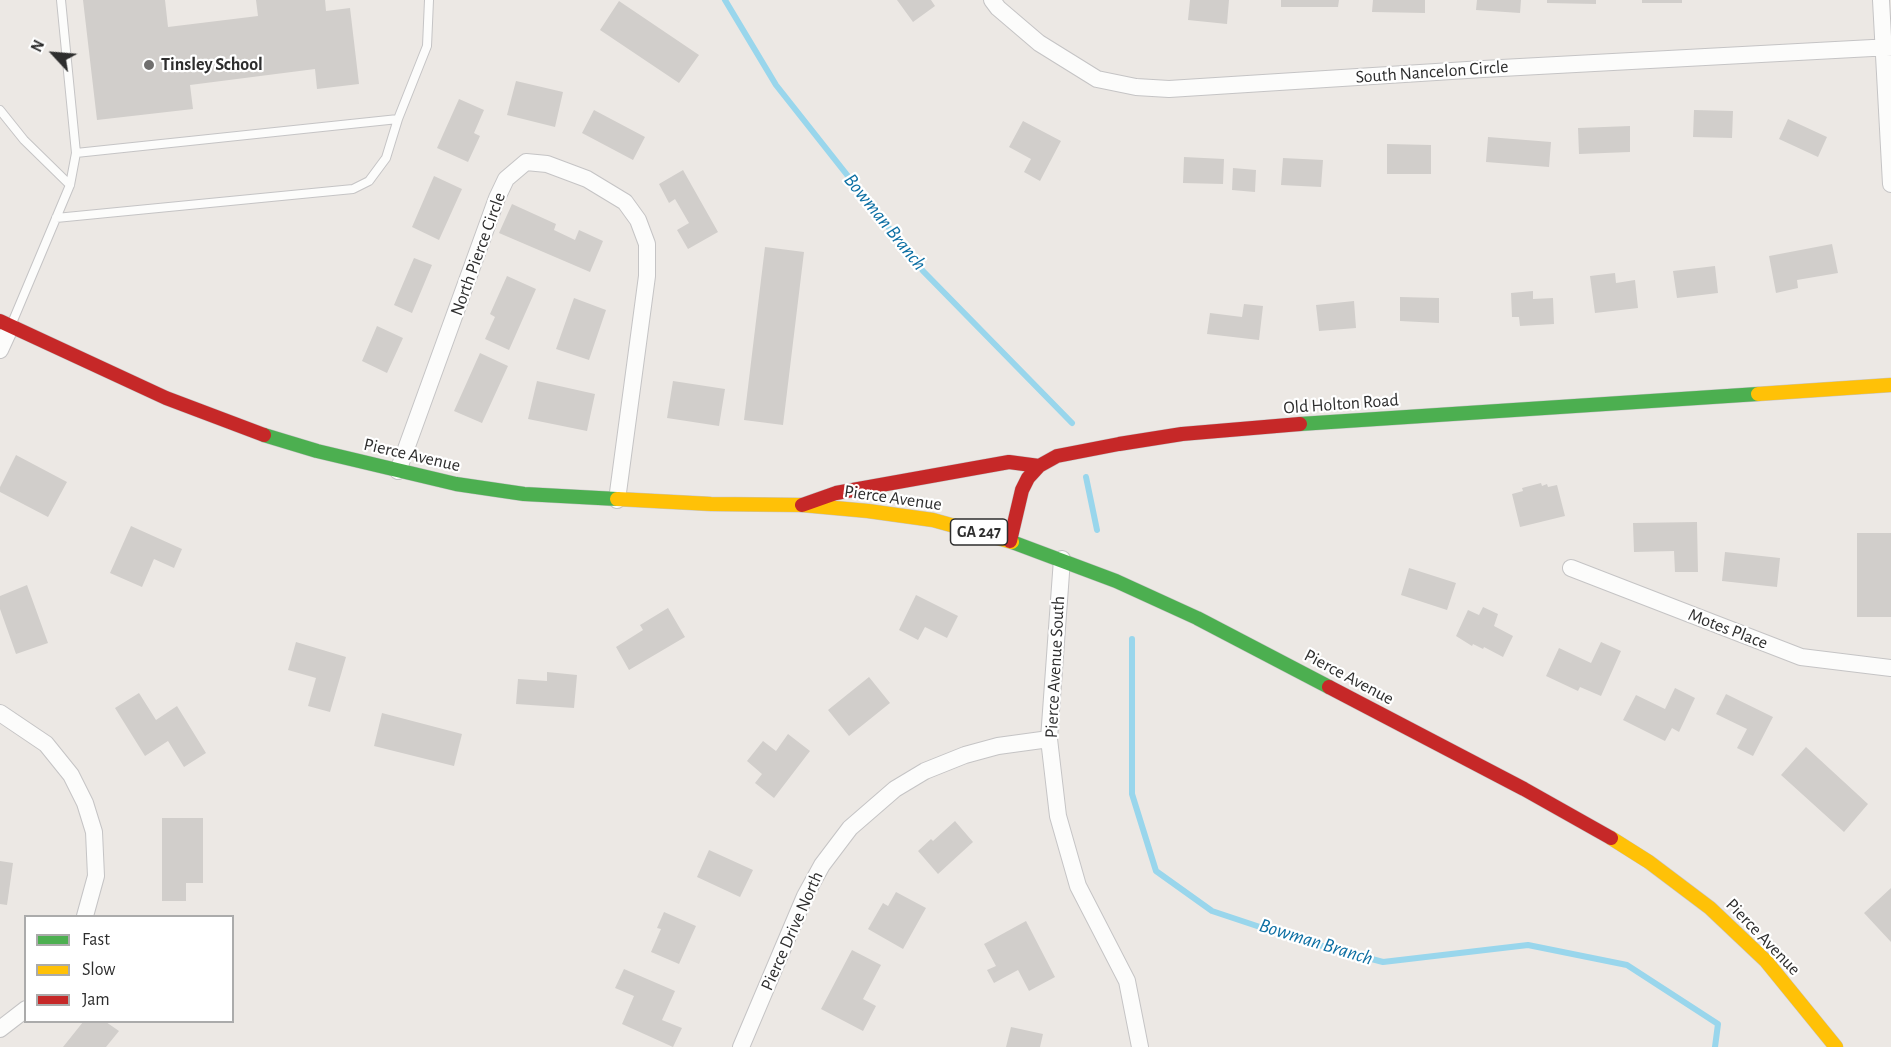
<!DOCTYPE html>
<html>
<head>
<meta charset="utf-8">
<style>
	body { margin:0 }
	#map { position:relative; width:1891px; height:1047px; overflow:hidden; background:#ece8e4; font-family:"Alegreya Sans",sans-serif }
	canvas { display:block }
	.legend { position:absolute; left:24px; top:915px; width:210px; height:108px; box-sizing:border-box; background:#fff; border:2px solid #ababab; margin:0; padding:8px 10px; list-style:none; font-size:18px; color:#2e2e2e }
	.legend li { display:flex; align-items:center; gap:12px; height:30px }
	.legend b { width:30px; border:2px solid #ababab }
	.north { position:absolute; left:24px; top:24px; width:60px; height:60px; -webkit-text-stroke:4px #fff; paint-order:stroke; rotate:296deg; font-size:16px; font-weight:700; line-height:24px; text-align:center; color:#2e2e2e }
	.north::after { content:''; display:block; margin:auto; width:21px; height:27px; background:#2e2e2e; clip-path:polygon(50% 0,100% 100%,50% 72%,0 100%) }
</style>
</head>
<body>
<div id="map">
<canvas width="1891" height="1047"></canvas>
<ul class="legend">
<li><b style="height:8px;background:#4caf50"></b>Fast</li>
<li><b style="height:8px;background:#ffc107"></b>Slow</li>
<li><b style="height:8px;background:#c62828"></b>Jam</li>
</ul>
<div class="north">N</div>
</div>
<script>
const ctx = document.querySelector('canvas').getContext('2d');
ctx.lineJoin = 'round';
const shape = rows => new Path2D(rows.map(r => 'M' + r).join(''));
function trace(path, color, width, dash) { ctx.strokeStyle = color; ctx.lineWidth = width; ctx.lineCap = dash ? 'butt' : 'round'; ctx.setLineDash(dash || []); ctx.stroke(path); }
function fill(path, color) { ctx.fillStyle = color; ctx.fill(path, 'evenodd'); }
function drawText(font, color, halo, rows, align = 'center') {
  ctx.font = font + ' "Alegreya Sans",sans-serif'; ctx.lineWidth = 4.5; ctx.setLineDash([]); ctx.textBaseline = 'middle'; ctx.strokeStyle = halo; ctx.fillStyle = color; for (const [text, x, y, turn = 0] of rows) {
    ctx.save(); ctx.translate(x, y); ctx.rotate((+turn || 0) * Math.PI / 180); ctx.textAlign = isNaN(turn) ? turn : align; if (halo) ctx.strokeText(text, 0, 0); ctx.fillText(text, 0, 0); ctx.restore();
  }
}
trace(shape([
	[725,0,776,85,923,271,1072,423],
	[1086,477,1097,530],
	[1132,639,1132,794,1156,871,1212,911,1296,939,1383,962,1528,945,1627,965,1718,1024,1715,1047]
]), '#99d6ec', 6);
fill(shape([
	[83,0,165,0,168,27,258,16,256,0,325,0,326,11,350,8,359,84,317,89,315,69,190,85,193,109,97,120],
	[897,0,931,0,935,6,913,22],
	[1190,0,1229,0,1227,24,1188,20],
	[1281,0,1339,0,1338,7,1281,7],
	[1373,0,1425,0,1425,13,1372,12],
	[1477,0,1521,0,1520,13,1476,10],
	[1547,0,1596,0,1596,4,1547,3],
	[1642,0,1682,0,1682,3,1642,3],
	[619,1,699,55,679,83,600,30],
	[516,81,563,92,555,127,507,115],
	[459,99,484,110,474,133,480,136,468,162,437,148],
	[594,110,645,137,633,160,582,133],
	[1694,110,1733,111,1732,138,1693,137],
	[1788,119,1827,137,1818,157,1779,139],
	[1023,121,1061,141,1040,181,1024,172,1031,159,1009,147],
	[1630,126,1630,152,1579,154,1578,128],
	[1488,137,1551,142,1549,167,1486,162],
	[1387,144,1431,145,1431,174,1387,174],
	[1184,157,1224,159,1223,184,1183,183],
	[1283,158,1323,160,1321,187,1281,185],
	[1233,168,1256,170,1255,192,1232,190],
	[683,170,718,232,688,249,677,230,689,223,675,199,669,203,659,184],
	[434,176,462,189,439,240,412,227],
	[512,204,556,224,554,230,575,240,579,230,603,241,590,272,499,233],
	[1832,244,1838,273,1797,280,1798,288,1776,293,1769,256],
	[765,247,804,252,783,425,744,420],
	[414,258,432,265,412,313,394,305],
	[1715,266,1718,293,1677,298,1673,271],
	[1615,273,1616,283,1635,280,1638,308,1595,313,1590,276],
	[507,276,536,289,509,350,485,339,495,317,490,314],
	[1533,291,1533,299,1553,298,1554,324,1520,326,1519,317,1512,317,1511,293],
	[1400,297,1439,298,1439,323,1400,321],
	[574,298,606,310,589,360,556,349],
	[1354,301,1356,328,1319,331,1316,305],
	[1244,304,1263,306,1259,340,1207,334,1210,313,1242,317],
	[377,326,403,338,387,373,362,361],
	[480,353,508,366,482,423,454,411],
	[537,381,595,394,587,431,528,419],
	[673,381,725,389,719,426,667,418],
	[16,455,67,482,48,517,0,492,0,487],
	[1541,483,1542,486,1547,484,1548,487,1557,485,1565,516,1520,527,1512,494,1523,491,1522,488],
	[1697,522,1698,572,1675,572,1674,551,1634,552,1633,523],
	[131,526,182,549,174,568,154,559,142,587,110,573],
	[1857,533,1891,533,1891,617,1857,617],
	[1725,552,1780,558,1777,587,1722,581],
	[1409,568,1456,583,1447,610,1401,595],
	[27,585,48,643,16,654,0,609,0,596],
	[916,595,958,616,947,638,925,627,918,640,899,630],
	[1483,607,1498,614,1494,626,1513,636,1503,657,1484,647,1483,649,1473,644,1472,646,1456,636,1468,610,1479,615],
	[668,608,685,637,629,670,616,647,643,630,640,625],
	[296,642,346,657,330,712,308,706,316,678,288,670],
	[1601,642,1621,651,1601,696,1580,687,1578,691,1546,676,1559,648,1591,663],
	[547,672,577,675,574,708,516,704,518,679,547,681],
	[869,677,890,703,849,736,828,710],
	[1675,688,1695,698,1679,732,1672,728,1665,741,1623,720,1636,695,1665,709],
	[139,693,156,720,177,706,206,753,184,767,168,741,145,756,115,708],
	[1726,694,1773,717,1753,756,1737,748,1747,729,1716,714],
	[382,713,462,734,454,766,374,746],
	[788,734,810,751,774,798,755,783,762,774,747,761,763,741,776,751],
	[1806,747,1868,804,1844,832,1781,775],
	[162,818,203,818,203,883,186,883,186,901,162,901],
	[955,821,973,842,938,874,918,851,931,839,933,841],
	[709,850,753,870,740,897,697,877],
	[0,861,13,863,7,905,0,904],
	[1891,888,1891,942,1864,913],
	[896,892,926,908,903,949,868,929,883,903,888,906],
	[664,912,696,926,679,964,651,952,661,929,657,928],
	[1026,921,1055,977,1029,991,1018,970,994,983,987,970,996,966,984,944],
	[852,950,881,965,863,999,876,1006,863,1031,821,1009],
	[624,969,675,991,662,1020,682,1028,673,1047,622,1024,634,996,615,988],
	[83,1022,106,1022,119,1031,106,1047,63,1047],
	[1011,1027,1043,1034,1040,1047,1006,1047]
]), '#d1cecb');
const lane = shape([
	[0,110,24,140,70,185],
	[398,119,427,46,429,0],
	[56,218,353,189,369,181,386,158,398,119,76,153],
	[12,323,70,185,76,153,61,0]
]);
const street = shape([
	[992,0,998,8,1039,43,1097,79,1136,87,1169,89,1483,69,1891,47],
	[1881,0,1891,184],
	[0,350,11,326],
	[398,471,497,198,506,179,526,162,547,164,587,179,625,202,638,220,647,244,647,276,617,500],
	[1062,559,1049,739,1058,816,1078,886,1127,981,1140,1047],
	[1571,568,1801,657,1891,668],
	[0,713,46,744,71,775,85,803,94,832,96,876,85,916],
	[0,1029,26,1009],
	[741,1047,805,896,822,865,850,828,895,789,925,771,965,755,998,746,1049,739]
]);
const fast = shape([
	[1300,424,1758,394],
	[264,435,317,451,456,484,524,494,617,499],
	[1012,542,1116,581,1197,618,1329,687]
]);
const slow = shape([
	[1758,394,1891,385],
	[617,499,711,504,802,505,868,511,933,520,1012,542],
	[1611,838,1649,862,1710,908,1766,961,1836,1047]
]);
const jam = shape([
	[0,321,166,398,264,435],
	[802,505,836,493,1009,462,1039,466,1057,456,1119,444,1182,434,1300,424],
	[1010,541,1022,490,1028,478,1039,466],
	[1329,687,1524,789,1611,838]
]);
trace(lane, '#c5c4c5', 10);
trace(street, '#c5c4c5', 18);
trace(fast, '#c5c4c5', 15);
trace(slow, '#c5c4c5', 15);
trace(jam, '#c5c4c5', 15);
trace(lane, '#fcfcfb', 8);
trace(street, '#fcfcfb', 16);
trace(fast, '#4caf50', 14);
trace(slow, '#ffc107', 14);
trace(jam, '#c62828', 14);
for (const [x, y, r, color] of [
	[149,65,6,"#706f6e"]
]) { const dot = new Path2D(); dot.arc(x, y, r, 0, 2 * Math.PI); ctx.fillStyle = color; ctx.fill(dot); trace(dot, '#fff', 2); }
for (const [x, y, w] of [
	[979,532,57]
]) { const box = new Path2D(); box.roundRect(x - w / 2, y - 13, w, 26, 4.5); ctx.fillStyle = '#fff'; ctx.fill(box); trace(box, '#2e2e2e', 1.5); }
drawText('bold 16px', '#2e2e2e', null, [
	["GA 247",979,532]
]);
drawText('bold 18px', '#2e2e2e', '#fff', [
	["Tinsley School",161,65]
], 'left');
drawText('18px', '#2e2e2e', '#fff', [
	["South Nancelon Circle",1432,72,-4],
	["North Pierce Circle",478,254,-70],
	["Old Holton Road",1341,404,-4],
	["Pierce Avenue",412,455,13],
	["Pierce Avenue",893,498,8],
	["Motes Place",1728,629,21],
	["Pierce Avenue South",1055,667,-87],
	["Pierce Avenue",1349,677,28],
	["Pierce Drive North",792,931,-66],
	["Pierce Avenue",1763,937,46]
]);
drawText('italic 20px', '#0d6fa3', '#fff', [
	["Bowman Branch",885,222,51],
	["Bowman Branch",1316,942,17]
]);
</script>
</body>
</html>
